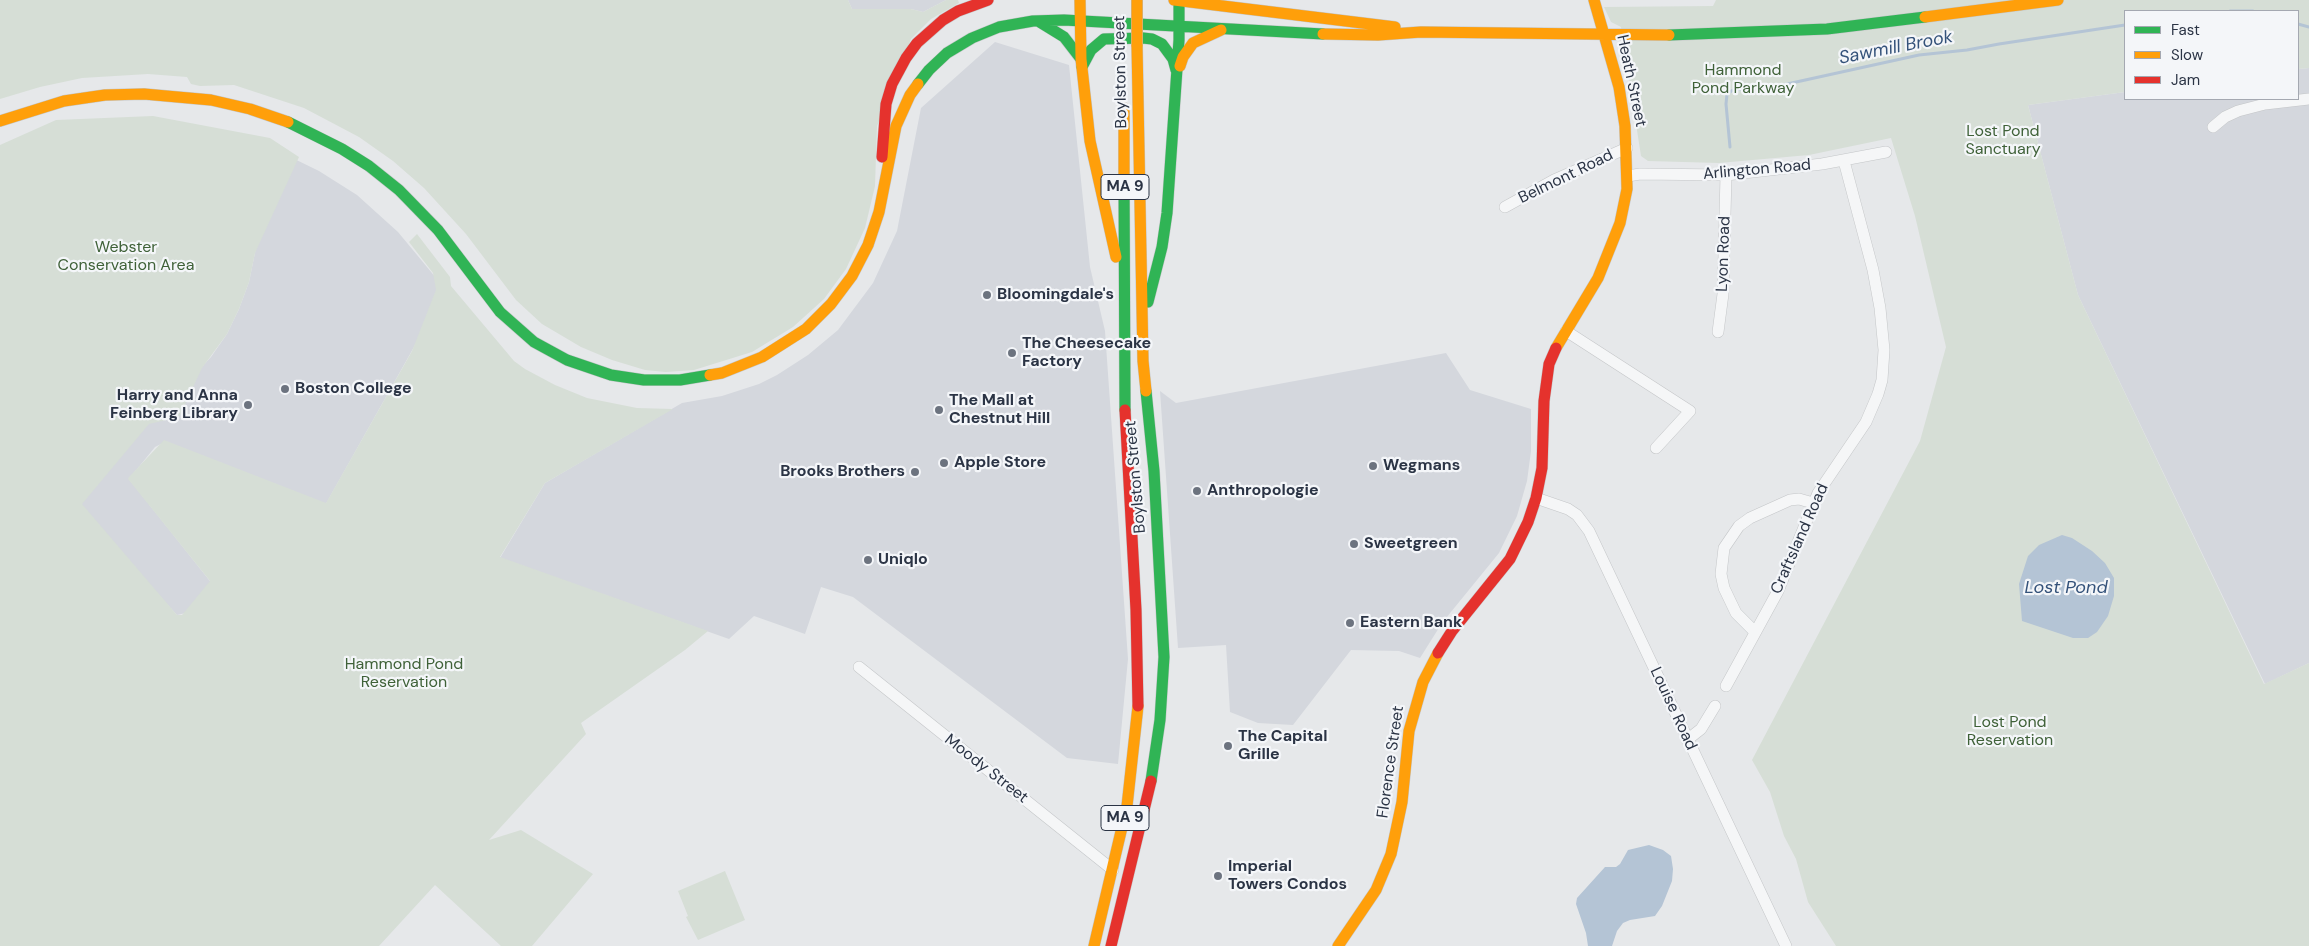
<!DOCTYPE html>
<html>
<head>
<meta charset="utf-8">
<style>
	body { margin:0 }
	#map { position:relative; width:2309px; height:946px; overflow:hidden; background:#e6e8ea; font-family:"DM Sans",sans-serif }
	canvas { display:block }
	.legend { position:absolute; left:2124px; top:10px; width:175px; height:90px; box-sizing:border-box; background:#f4f6f9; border:1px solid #a4a8b1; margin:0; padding:6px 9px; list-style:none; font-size:15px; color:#2b3445 }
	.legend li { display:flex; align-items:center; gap:10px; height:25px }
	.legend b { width:25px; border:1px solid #a4a8b1 }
</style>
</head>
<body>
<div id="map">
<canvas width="2309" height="946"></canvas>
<ul class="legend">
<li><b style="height:6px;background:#30b455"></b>Fast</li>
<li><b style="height:6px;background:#ff9f0a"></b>Slow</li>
<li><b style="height:6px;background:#e5322d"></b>Jam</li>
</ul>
</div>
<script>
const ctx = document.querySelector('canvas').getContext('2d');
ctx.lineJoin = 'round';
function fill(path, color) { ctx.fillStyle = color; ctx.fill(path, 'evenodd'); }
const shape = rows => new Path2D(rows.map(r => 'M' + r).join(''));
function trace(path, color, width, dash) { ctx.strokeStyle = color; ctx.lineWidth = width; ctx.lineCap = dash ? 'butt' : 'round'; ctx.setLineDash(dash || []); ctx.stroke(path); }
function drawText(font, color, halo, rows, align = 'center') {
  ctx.font = font + ' "DM Sans",sans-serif'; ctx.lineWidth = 4.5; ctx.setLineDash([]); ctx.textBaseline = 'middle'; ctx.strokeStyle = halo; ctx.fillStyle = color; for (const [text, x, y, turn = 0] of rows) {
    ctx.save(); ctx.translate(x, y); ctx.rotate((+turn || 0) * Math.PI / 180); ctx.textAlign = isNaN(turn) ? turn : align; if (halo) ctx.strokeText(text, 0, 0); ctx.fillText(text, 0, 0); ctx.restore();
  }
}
fill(shape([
	[848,0,946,0,923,12,911,9,852,9],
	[995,42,1069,65,1090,267,1105,331,1128,659,1118,764,1067,758,853,597,821,587,805,634,754,616,729,639,500,558,545,483,682,403,722,396,759,384,777,375,808,355,838,330,873,283,897,231,921,108],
	[2309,68,2309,663,2265,684,2078,295,2028,105,2125,92,2125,99,2298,99,2298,69],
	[276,150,319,171,357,195,398,232,446,290,323,509,161,444,155,447,129,479,217,590,186,613,177,615,60,489,192,377,211,357,227,334,239,309,249,282],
	[1446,353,1470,390,1531,409,1531,451,1527,481,1517,516,1499,553,1442,623,1420,658,1399,651,1351,650,1293,725,1258,723,1230,712,1226,645,1178,648,1160,391,1176,403]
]), '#d4d7dd');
fill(shape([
	[0,0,848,0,852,9,911,9,923,12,946,0,958,0,959,3,931,19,911,39,877,126,875,186,865,228,846,269,824,299,793,327,752,352,694,370,666,372,645,370,612,360,581,347,542,324,516,300,466,234,424,188,393,161,359,137,304,108,234,85,200,86,191,84,187,77,148,74,82,78,40,87,0,99],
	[1716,0,2309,0,2309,68,2298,69,2298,11,2125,11,2125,92,2028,105,2078,295,2264,684,2309,663,2309,946,1836,946,1808,902,1796,859,1784,836,1770,792,1752,760,1920,441,1946,347,1915,216,1891,138,1809,155,1719,163,1648,161,1641,156,1621,27,1611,22,1604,7,1713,6],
	[153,116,270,138,299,157,255,253,249,282,239,309,227,334,202,368,179,417,149,424,82,504,177,615,182,615,210,581,128,479,129,477,164,440,326,503,412,351,436,290,433,273,409,242,417,234,450,277,451,286,514,361,525,369,555,385,587,398,637,408,673,409,545,483,500,557,708,631,685,650,581,723,586,734,489,840,521,830,593,874,532,946,501,946,435,885,379,946,0,946,0,145,56,120],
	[725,871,745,920,698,940,686,917,688,916,678,891]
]), '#d6ded6');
fill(shape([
	[2062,535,2072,538,2092,551,2105,563,2114,578,2114,596,2108,616,2097,632,2088,638,2073,638,2022,621,2019,584,2028,556,2039,545],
	[1649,845,1663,850,1671,856,1673,869,1672,881,1662,906,1655,916,1630,920,1623,923,1617,931,1612,946,1588,946,1586,933,1576,904,1577,898,1605,867,1616,867,1620,864,1628,850]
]), '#b4c4d5');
trace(shape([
	[2230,11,2253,11],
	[2298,24,2309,27],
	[1730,147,1726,104,1727,94,1733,90,1778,86,1919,55,1967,50,1999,44,2125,25]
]), '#b4c4d5', 3);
const street = shape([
	[2213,127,2225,117,2238,111,2265,104,2309,99],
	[1628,176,1640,174,1726,175,1822,164,1886,152],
	[1505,207,1554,180,1627,148],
	[1566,331,1690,411,1656,448],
	[1718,332,1723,294,1726,175],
	[1536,498,1568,509,1577,515,1589,531,1786,946],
	[1755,632,1736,613,1724,588,1721,574,1724,548,1739,526,1750,518,1790,500,1799,499,1813,503],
	[859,667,1113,870],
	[1726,686,1778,591,1818,493,1866,422,1878,394,1882,380,1884,350,1880,308,1873,270,1844,161],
	[1687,740,1701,729,1715,706]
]);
const fast = shape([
	[1038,21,1064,37,1081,59],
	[1669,35,1827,29,1925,17],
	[1082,67,1091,50,1104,39,1143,38,1152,39,1162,44,1173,59,1176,70],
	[918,84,929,70,947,53,972,38,999,27,1033,21,1064,20,1323,34],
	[288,122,342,149,369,166,399,190,438,230,500,312,534,342,567,360,611,375,644,380,680,380,710,375],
	[1124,177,1125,410],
	[1148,302,1162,247,1167,213,1179,40,1179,0],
	[1146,391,1154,471,1164,657,1160,720,1151,781]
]);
const slow = shape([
	[1080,0,1081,59,1090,141,1116,257],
	[1174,0,1395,27],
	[1925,17,2058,0],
	[1323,34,1378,35,1421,32,1669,35],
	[1137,45,1143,361,1146,391],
	[1180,66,1183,57,1193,43,1221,30],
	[1124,108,1124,177],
	[0,121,64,101,105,95,144,94,211,100,250,109,288,122],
	[1556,348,1598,278,1620,223,1627,189,1625,126,1619,87,1594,0],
	[710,375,722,373,762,357,806,329,831,304,852,276,868,245,879,212,896,126,910,95,918,84],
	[1094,946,1127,806,1138,706],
	[1338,946,1376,890,1391,854,1402,802,1409,731,1423,682,1438,653]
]);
const jam = shape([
	[882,157,886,104,892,84,906,58,917,43,943,20,958,11,988,0],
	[1125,410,1136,610,1138,706],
	[1438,653,1452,631,1510,559,1528,522,1536,498,1542,468,1544,401,1549,364,1556,348],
	[1111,946,1151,781]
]);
trace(street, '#c4c6c8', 12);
trace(fast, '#c4c6c8', 12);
trace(slow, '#c4c6c8', 12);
trace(jam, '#c4c6c8', 12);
trace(street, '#f5f6f7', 11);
trace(fast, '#30b455', 11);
trace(slow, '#ff9f0a', 11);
trace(jam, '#e5322d', 11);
const slowBridge = shape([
	[1137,0,1137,45]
]);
trace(slowBridge, '#b8bbbf', 12, []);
trace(slowBridge, '#ff9f0a', 11);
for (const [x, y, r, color] of [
	[987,295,5,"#6c737f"],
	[1012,353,5,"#6c737f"],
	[285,389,5,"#6c737f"],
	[248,405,5,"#6c737f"],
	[939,410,5,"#6c737f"],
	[944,463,5,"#6c737f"],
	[1373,466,5,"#6c737f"],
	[915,472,5,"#6c737f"],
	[1197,491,5,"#6c737f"],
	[1354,544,5,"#6c737f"],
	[868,560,5,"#6c737f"],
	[1350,623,5,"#6c737f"],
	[1228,746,5,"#6c737f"],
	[1218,876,5,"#6c737f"]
]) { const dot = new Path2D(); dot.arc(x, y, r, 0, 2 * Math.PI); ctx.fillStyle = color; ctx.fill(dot); trace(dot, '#f4f6f9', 2); }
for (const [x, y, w] of [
	[1125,187,48],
	[1125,818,48]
]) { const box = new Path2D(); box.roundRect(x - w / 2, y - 12.5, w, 25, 4); ctx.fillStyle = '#f4f6f9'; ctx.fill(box); trace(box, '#2b3445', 1); }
drawText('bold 15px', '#2b3445', null, [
	["MA 9",1125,187],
	["MA 9",1125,818]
]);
drawText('16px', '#3f6138', '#f4f6f9', [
	["Hammond",1743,71],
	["Pond Parkway",1743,89],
	["Lost Pond",2003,132],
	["Sanctuary",2003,150],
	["Webster",126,248],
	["Conservation Area",126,266],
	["Hammond Pond",404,665],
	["Reservation",404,683],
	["Lost Pond",2010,723],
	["Reservation",2010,741]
]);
drawText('16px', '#2b3445', '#f4f6f9', [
	["Boylston Street",1121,72,-91],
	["Heath Street",1631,81,78],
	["Arlington Road",1757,170,-5],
	["Belmont Road",1566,177,-26],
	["Lyon Road",1724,254,-88],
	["Boylston Street",1136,477,-95],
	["Craftsland Road",1800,539,-66],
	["Louise Road",1673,709,65],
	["Florence Street",1391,762,-82],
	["Moody Street",986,769,38]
]);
drawText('bold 16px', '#2b3445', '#f4f6f9', [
	["Bloomingdale's",997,295],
	["The Cheesecake",1022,344],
	["Factory",1022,362],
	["Boston College",295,389],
	["Harry and Anna",238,396,"right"],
	["Feinberg Library",238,414,"right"],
	["The Mall at",949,401],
	["Chestnut Hill",949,419],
	["Apple Store",954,463],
	["Wegmans",1383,466],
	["Brooks Brothers",905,472,"right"],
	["Anthropologie",1207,491],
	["Sweetgreen",1364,544],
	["Uniqlo",878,560],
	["Eastern Bank",1360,623],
	["The Capital",1238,737],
	["Grille",1238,755],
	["Imperial",1228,867],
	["Towers Condos",1228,885]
], 'left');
drawText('italic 18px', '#34527a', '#f4f6f9', [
	["Sawmill Brook",1896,48,-11],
	["Lost Pond",2066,588]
]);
</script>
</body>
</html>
